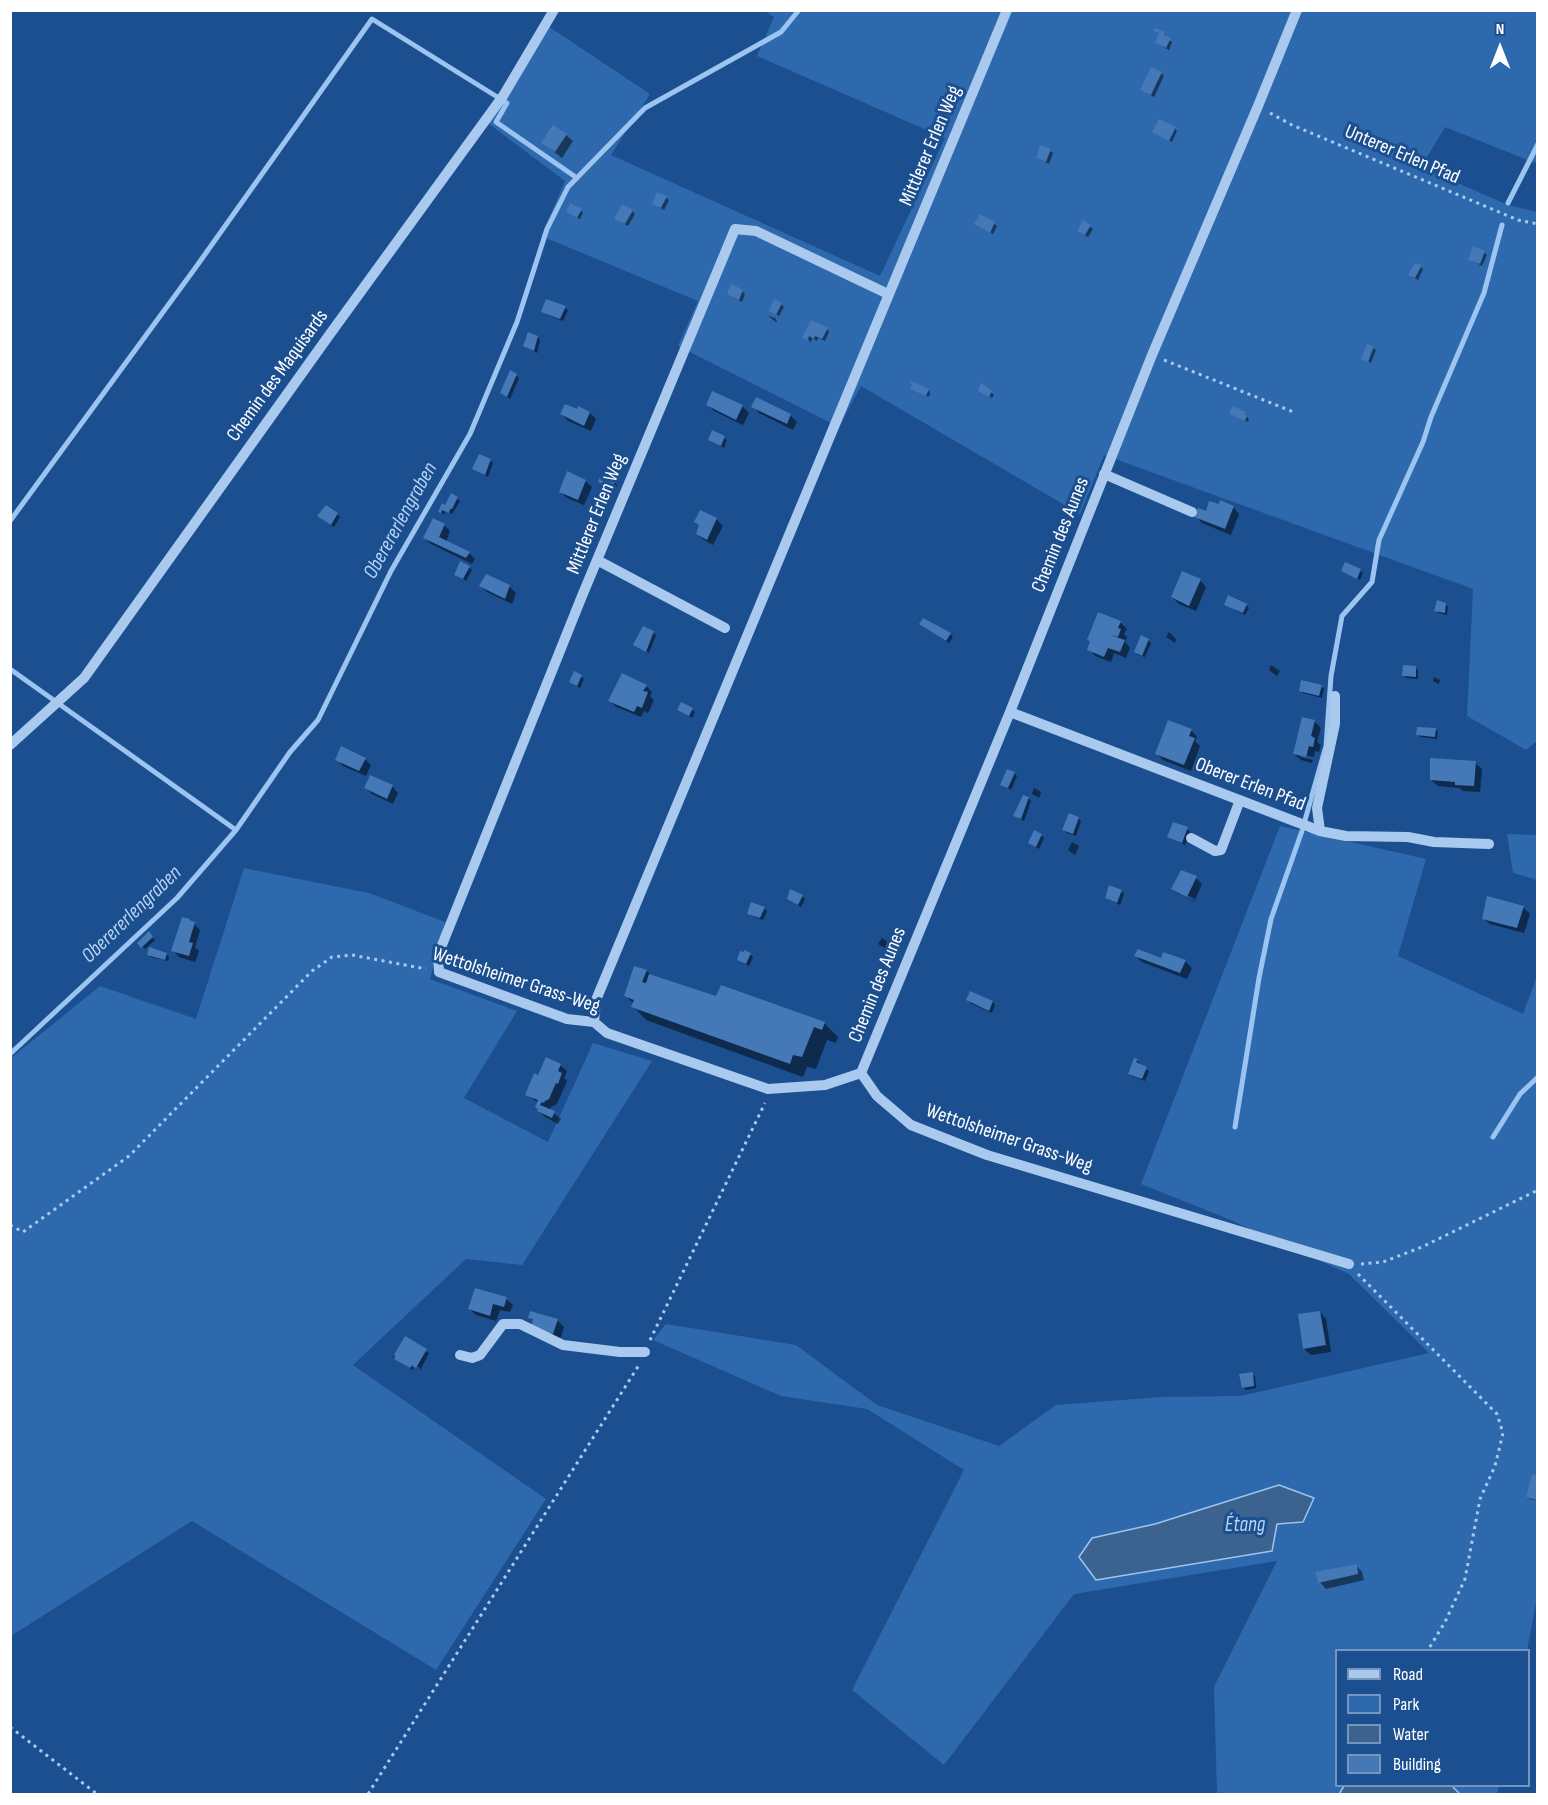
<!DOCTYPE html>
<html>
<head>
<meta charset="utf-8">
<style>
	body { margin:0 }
	#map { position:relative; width:1548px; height:1805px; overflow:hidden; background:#1b4f8f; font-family:"Sofia Sans Condensed",sans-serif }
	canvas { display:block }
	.frame { position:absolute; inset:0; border:12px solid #fff; pointer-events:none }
	.legend { position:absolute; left:1335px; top:1649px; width:195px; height:138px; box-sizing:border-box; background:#1b4f8f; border:2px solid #7695bc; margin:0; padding:8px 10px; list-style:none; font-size:18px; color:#fff }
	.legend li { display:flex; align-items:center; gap:12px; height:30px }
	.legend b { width:30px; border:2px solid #7695bc }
	.north { position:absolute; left:1470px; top:18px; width:60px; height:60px; -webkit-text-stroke:4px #1b4f8f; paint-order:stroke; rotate:0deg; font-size:16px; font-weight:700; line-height:24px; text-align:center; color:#fff }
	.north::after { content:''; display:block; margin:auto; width:21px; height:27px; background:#fff; clip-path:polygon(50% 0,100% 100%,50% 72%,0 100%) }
</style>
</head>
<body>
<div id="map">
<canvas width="1548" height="1805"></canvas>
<div class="frame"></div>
<ul class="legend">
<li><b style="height:8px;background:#a9c9ee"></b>Road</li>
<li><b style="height:16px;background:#2e69ad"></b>Park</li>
<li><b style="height:16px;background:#3c6290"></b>Water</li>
<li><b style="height:16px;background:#4478b7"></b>Building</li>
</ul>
<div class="north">N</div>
</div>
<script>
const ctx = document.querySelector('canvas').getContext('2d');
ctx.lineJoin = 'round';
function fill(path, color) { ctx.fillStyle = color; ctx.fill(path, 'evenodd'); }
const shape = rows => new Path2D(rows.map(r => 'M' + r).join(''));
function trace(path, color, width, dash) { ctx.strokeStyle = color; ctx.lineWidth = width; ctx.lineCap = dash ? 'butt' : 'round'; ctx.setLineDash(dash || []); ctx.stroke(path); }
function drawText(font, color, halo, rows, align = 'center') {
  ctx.font = font + ' "Sofia Sans Condensed",sans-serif'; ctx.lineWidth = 6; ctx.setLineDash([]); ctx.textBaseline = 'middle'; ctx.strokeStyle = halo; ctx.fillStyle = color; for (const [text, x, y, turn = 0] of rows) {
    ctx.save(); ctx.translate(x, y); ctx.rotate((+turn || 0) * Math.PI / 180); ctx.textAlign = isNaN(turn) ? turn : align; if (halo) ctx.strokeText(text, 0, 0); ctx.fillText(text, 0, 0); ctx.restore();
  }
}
fill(shape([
	[765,11,1537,11,1538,158,1535,163,1445,127,1421,167,1508,205,1537,212,1537,741,1526,750,1467,716,1473,589,1104,455,1080,514,861,386,839,427,678,346,698,301,541,236,565,181,489,124,542,22,650,94,611,155,880,276,945,138,757,56,774,17],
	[1280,826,1426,859,1398,956,1523,1014,1537,976,1537,1598,1527,1650,1336,1650,1336,1786,1499,1786,1497,1794,1217,1794,1214,1687,1277,1561,1074,1594,944,1765,852,1690,964,1470,867,1409,781,1396,653,1340,666,1324,796,1345,877,1405,999,1446,1056,1405,1162,1397,1241,1396,1429,1353,1349,1274,1226,1218,1141,1184],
	[1507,834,1537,835,1537,880,1513,873],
	[244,868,369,893,445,922,430,979,517,1011,464,1098,548,1142,593,1043,652,1061,522,1265,466,1259,353,1365,546,1499,436,1670,192,1521,11,1636,11,1058,100,986,196,1019]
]), '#2e69ad');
const water = shape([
	[1279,1485,1314,1498,1303,1522,1277,1524,1272,1551,1096,1580,1079,1557,1092,1538,1155,1524,1279,1485],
	[1344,1786,1452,1786,1460,1794,1339,1794,1344,1786]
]);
fill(water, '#3c6290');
trace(water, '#9cc4f0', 1.5);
fill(shape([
	[1155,31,1164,33,1166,38,1172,42,1169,50,1156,43,1160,34],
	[1161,73,1164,76,1154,97,1142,90],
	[1175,128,1177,131,1172,142,1154,132],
	[566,135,573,141,562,158,543,143],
	[1050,151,1053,153,1049,164,1037,158],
	[666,198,669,200,664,210,653,203],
	[581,210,583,213,580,219,570,214],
	[632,211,635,214,628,226,616,219],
	[1084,222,1093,229,1088,237,1079,231],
	[994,223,997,226,993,234,976,224],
	[1484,252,1487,255,1482,266,1469,259],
	[1421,267,1423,269,1418,280,1410,275],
	[742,291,745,294,742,302,728,294],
	[781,304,784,307,779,316,771,311],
	[565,308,568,310,563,321,546,314,543,311],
	[768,316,775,318,777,321,776,322],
	[827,329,829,332,825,341,818,338,817,341,812,338,811,342,804,337],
	[538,337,540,340,537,353,525,346],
	[1368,345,1376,350,1371,363,1362,358],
	[511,372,519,378,510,399,502,393],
	[912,389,928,390,930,393,929,397],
	[979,391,991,392,994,395,992,398],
	[708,405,742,406,749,413,743,425,714,411],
	[753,406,790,415,797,422,793,430,759,413],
	[579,408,590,413,596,419,591,431,568,421,562,414,578,411],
	[1245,413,1249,420,1248,422,1231,414],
	[713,432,727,440,724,448,710,440],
	[490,460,493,463,488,477,474,469],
	[585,481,592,487,584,505,567,498,560,491],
	[599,481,614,482,617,485,615,489],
	[457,498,460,501,452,514,445,511,444,515,440,511],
	[1233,507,1239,514,1231,535,1202,523,1196,516],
	[337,514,340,517,334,527,322,519],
	[716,519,723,526,713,545,704,540,697,534,700,526,696,522],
	[444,525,450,531,446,542,469,553,475,559,472,564,431,544,425,538],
	[469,567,472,570,466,581,456,574],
	[1343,571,1360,571,1363,573,1360,580],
	[1200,580,1206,587,1196,611,1179,604,1172,597],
	[481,586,509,586,516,593,512,604,487,592],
	[1445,604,1448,607,1447,615,1439,613,1436,611],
	[1226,605,1246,605,1249,608,1245,615],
	[1120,622,1127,629,1124,634,1127,637,1125,642,1130,648,1126,658,1114,653,1111,662,1095,656,1089,649],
	[924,627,950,634,953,637,949,643],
	[644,628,656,635,649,653,635,645],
	[1169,632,1176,639,1175,643,1166,637],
	[1148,640,1151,643,1145,657,1138,655,1136,652],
	[1271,665,1280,671,1277,676,1269,670],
	[1416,668,1418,671,1418,679,1406,678,1403,676],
	[575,673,584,679,580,688,571,682],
	[1434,677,1440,680,1439,684,1433,681],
	[646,686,652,692,650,696,654,700,648,713,644,711,641,717,616,707,610,700],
	[1321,687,1324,689,1322,698,1303,693,1301,690],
	[682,704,695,712,692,718,679,710],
	[1303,718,1315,722,1321,728,1317,742,1321,745,1319,752,1315,751,1314,757,1300,754,1300,757,1313,760,1312,763,1301,760,1294,754],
	[1435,729,1438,732,1437,739,1421,737,1418,735],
	[1191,730,1197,737,1195,741,1200,746,1191,771,1163,760,1157,754],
	[337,759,365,759,371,765,366,776,343,766],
	[1475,763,1482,769,1480,792,1463,791,1459,788,1438,786,1431,780],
	[1014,773,1017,776,1011,790,1002,784],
	[392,786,398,793,393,804,372,794,366,788],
	[1034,788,1041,792,1039,798,1032,794],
	[1028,798,1031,801,1024,821,1015,816],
	[1078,818,1081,821,1076,836,1067,833,1064,830],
	[1174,824,1187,829,1190,832,1185,845,1169,837],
	[1041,835,1044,838,1039,849,1030,843],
	[1072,842,1079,846,1075,855,1068,850],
	[1196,878,1202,884,1194,902,1179,894,1193,902,1195,899,1179,891,1179,894,1173,889],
	[1121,891,1124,894,1120,905,1106,898],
	[802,896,805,899,801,907,788,899],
	[1523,907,1530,914,1524,933,1490,924,1483,918],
	[764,908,767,911,763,920,752,916,749,913],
	[194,924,200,930,195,948,199,951,195,962,179,957,173,950],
	[149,933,155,940,145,949,139,943],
	[882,938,888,942,885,948,878,944],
	[148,954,166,954,169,957,168,961,151,957],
	[750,954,753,957,749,966,738,960],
	[1136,956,1185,961,1192,968,1187,979,1142,962],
	[635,968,647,971,652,976,717,998,721,987,825,1024,838,1037,836,1043,827,1040,816,1069,807,1067,803,1077,646,1020,633,1006,634,1004,626,996],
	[971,993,993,1002,995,1005,992,1013,970,1003,968,1000],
	[1135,1060,1140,1063,1139,1065,1149,1071,1145,1081,1132,1076,1129,1073],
	[560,1065,567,1071,564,1078,567,1081,557,1104,551,1107,550,1111,561,1119,558,1124,545,1117,539,1111,538,1103,527,1094],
	[506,1299,513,1305,510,1312,500,1310,496,1321,476,1315,470,1309],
	[1320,1312,1326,1319,1331,1352,1311,1355,1304,1349],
	[530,1317,557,1320,564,1327,560,1340],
	[405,1338,429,1353,420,1371,420,1368,402,1358,400,1361,414,1368,413,1370,393,1357],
	[1252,1374,1255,1376,1256,1388,1246,1390,1243,1387],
	[1538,1478,1538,1501,1530,1499,1527,1497],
	[1356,1565,1362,1572,1364,1580,1326,1589,1320,1582]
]), '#0007');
trace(shape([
	[1508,203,1538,144],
	[10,521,196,267,372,19,507,103,496,122,577,178],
	[10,669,236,830],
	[1305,820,1326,746,1331,676,1342,616,1372,582,1379,540,1423,442,1431,417,1484,293,1502,225],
	[10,1054,177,898,236,830,290,752,318,720,391,571,470,434,517,322,547,229,568,187,645,108,781,32,799,10],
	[1235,1127,1259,978,1271,919,1302,831],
	[1493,1137,1520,1094,1538,1077]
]), '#9cc4f0', 5);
fill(shape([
	[1155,28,1165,32,1164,35,1171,38,1166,48,1155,43,1159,33,1153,31],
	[1151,67,1162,72,1151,95,1140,90],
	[1159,119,1176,127,1169,141,1152,132],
	[553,125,567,134,555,152,541,143],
	[1040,145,1051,149,1046,162,1036,158],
	[657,192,667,196,661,208,652,204],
	[570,203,582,209,577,218,566,212],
	[622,204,633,210,625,224,614,219],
	[980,214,995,222,990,233,974,224],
	[1083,220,1091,225,1085,235,1077,231],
	[1473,246,1485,251,1480,264,1468,260],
	[1415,263,1422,265,1415,278,1408,275],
	[731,284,743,290,739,300,727,294],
	[546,299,566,306,560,319,541,312],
	[774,299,782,303,776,315,769,311],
	[811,320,828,328,822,339,815,336,814,339,809,336,808,340,802,338],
	[528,332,538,336,534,351,523,346],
	[1367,344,1374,346,1368,362,1361,359],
	[510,370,517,374,507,397,500,393],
	[911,381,929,389,926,396,910,389,912,384,910,383],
	[981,383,992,391,989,397,978,391],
	[712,391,743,405,736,420,706,405],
	[756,397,791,414,787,424,751,407],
	[565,404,577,409,578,406,590,412,584,426,560,414],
	[1233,406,1246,412,1245,414,1247,416,1245,421,1229,414],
	[712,430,725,436,721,446,708,440],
	[479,454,491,459,485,475,472,469],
	[567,471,586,480,578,500,559,492],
	[601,475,615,481,612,488,598,482],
	[451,493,458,497,452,509,450,509,449,513,442,510,441,513,438,512,442,503,445,505],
	[1220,500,1234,506,1225,529,1194,517,1198,508,1206,511,1209,501,1219,504],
	[326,505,338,513,331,525,317,516],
	[700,510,717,518,707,540,696,534,699,525,694,522],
	[433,518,445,524,439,537,470,552,466,558,423,538],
	[460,561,470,566,463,579,454,575],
	[1345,562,1361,569,1357,579,1341,571],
	[1182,571,1201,579,1189,606,1171,597],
	[486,574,510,585,505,599,479,586],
	[1228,595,1247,604,1243,613,1224,605],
	[1437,600,1446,603,1445,613,1434,611],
	[1098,612,1121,621,1118,628,1121,629,1118,637,1110,635,1125,640,1120,652,1108,648,1104,657,1087,650,1090,641,1087,640],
	[923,618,951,633,946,641,919,624],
	[643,626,654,631,646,652,633,645],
	[1141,635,1149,639,1142,656,1134,652],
	[1403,665,1416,666,1416,677,1402,676],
	[574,671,582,675,577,686,569,682],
	[622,673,647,685,643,691,648,692,642,708,637,706,634,712,608,701],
	[1301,680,1322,685,1319,696,1299,691],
	[681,702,693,708,689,716,677,710],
	[1302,717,1315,720,1311,736,1315,738,1313,747,1309,746,1306,757,1293,754],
	[1168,720,1192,729,1189,736,1195,738,1184,765,1155,754],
	[1417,727,1436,728,1435,737,1416,735],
	[341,746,366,758,359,771,335,760],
	[1430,758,1476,761,1474,786,1455,785,1455,782,1430,780],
	[1007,769,1015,772,1008,788,1000,785],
	[370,775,393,785,387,799,364,788],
	[1023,795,1029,797,1021,819,1013,816],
	[1069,813,1079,817,1073,834,1062,830],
	[1173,822,1188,827,1182,843,1167,837],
	[1034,830,1042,834,1036,847,1028,843],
	[1181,870,1197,876,1187,897,1171,889],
	[1109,885,1122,890,1117,903,1105,898],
	[790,889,803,895,798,905,787,899],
	[1487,896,1524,906,1517,928,1482,919],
	[751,902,765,907,760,918,747,914],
	[182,917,190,919,189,920,195,922,189,942,193,943,189,956,171,951],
	[149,931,153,937,141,948,137,943],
	[149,947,167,953,165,960,147,955],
	[1138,949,1161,958,1163,952,1186,960,1180,973,1134,956],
	[744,950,751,953,746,964,737,960,740,951,744,952],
	[634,966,647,970,642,982,646,983,649,974,716,996,721,985,825,1022,822,1030,814,1027,802,1057,793,1055,790,1064,631,1007,634,1000,624,996],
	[970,991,993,1001,989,1011,966,1000],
	[546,1057,561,1064,558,1071,562,1073,558,1084,556,1083,549,1099,545,1101,544,1103,542,1102,540,1105,555,1111,552,1118,537,1111,538,1109,535,1107,538,1100,525,1095,534,1073,538,1075],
	[1134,1058,1138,1059,1136,1062,1147,1067,1142,1079,1128,1074],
	[475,1288,507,1297,504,1307,493,1304,490,1316,468,1309],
	[530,1311,558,1319,553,1334,531,1327,533,1319,528,1318],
	[1320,1311,1326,1345,1303,1349,1298,1314],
	[405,1336,427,1349,416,1368,412,1365,410,1368,394,1359,395,1356,394,1355],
	[1253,1372,1254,1386,1242,1388,1239,1374],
	[1532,1474,1538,1476,1536,1500,1526,1497],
	[1357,1564,1358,1574,1318,1583,1315,1572]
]), '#4478b7');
trace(shape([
	[1270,113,1292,125,1518,220,1538,224],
	[1164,360,1296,413],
	[10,1225,23,1232,129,1156,312,971,332,957,352,955,426,969],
	[1361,1264,1383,1262,1422,1247,1538,1190],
	[1358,1274,1497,1414,1503,1433,1495,1466,1480,1499,1465,1579,1445,1622,1428,1650],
	[650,1340,765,1103],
	[10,1727,97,1794],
	[368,1794,639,1365]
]), '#a9c9ee', 3, [3, 4.5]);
trace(shape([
	[888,294,756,231,735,229,582,596,438,955,439,972,567,1019,594,1022,607,1033,768,1089,825,1085,861,1073,877,1096,911,1125,987,1155,1349,1264],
	[1104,474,1192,512],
	[597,560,725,628],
	[1010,712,1320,831,1346,836,1408,837,1434,842,1489,844],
	[10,745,84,678,330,334,503,96,554,10],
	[1320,831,1317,808,1335,724,1335,696],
	[1191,838,1215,851,1221,850,1240,800],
	[594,1022,596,1000,1007,10],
	[861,1073,1010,712,1152,355,1258,106,1297,10],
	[460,1355,472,1358,480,1355,503,1324,520,1324,563,1345,620,1352,645,1352]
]), '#a9c9ee', 10);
drawText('20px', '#fff', '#1b4f8f', [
	["Mittlerer Erlen Weg",931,146,-67],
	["Unterer Erlen Pfad",1402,155,23],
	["Chemin des Maquisards",278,376,-54],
	["Mittlerer Erlen Weg",597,514,-68],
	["Chemin des Aunes",1061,535,-68],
	["Oberer Erlen Pfad",1250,785,21],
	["Wettolsheimer Grass-Weg",516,981,18],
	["Chemin des Aunes",878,985,-68],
	["Wettolsheimer Grass-Weg",1009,1139,19]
]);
drawText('italic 21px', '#b5d3f5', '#1b4f8f', [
	["Oberererlengraben",401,521,-61],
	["Oberererlengraben",132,915,-44],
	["Étang",1245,1526]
]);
</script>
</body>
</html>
